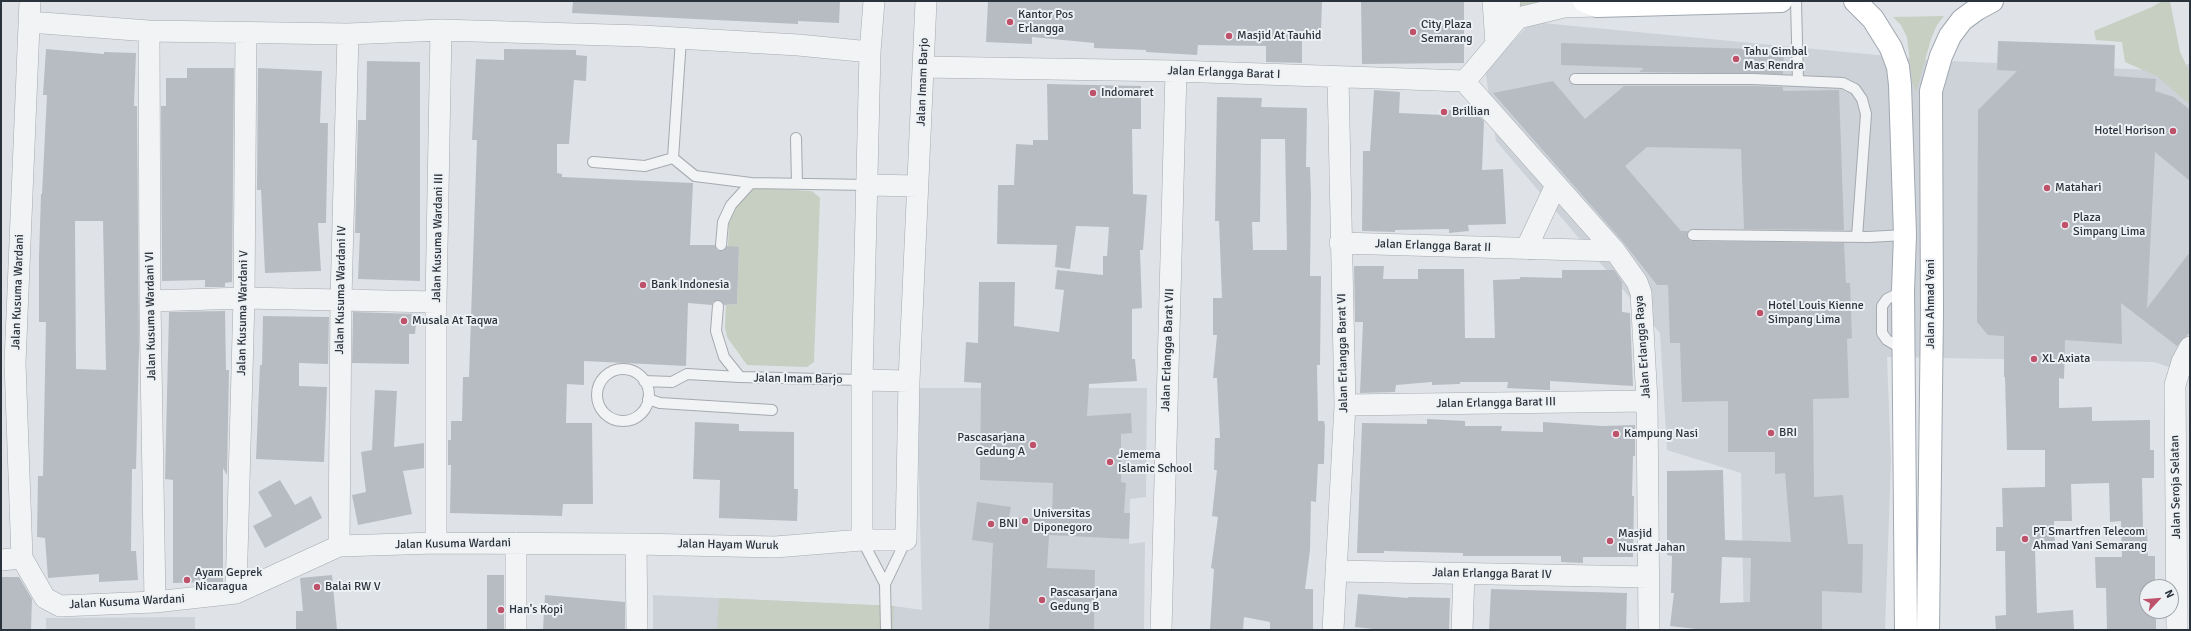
<!DOCTYPE html>
<html>
<head>
<meta charset="utf-8">
<style>
	body { margin:0 }
	#map { position:relative; width:2191px; height:631px; overflow:hidden; background:#dfe3e7; font-family:Signika,sans-serif }
	canvas { display:block }
	.frame { position:absolute; inset:0; border:2px solid #2a323c; pointer-events:none }
	.north { position:absolute; left:2139px; top:579px; width:40px; height:40px; box-sizing:border-box; background:#eef1f4; border:1px solid #a0a5aa; border-radius:50%; rotate:64deg; font-size:11px; font-weight:700; line-height:16px; text-align:center; color:#2a323c }
	.north::after { content:''; display:block; margin:auto; width:14px; height:18px; background:#be526a; clip-path:polygon(50% 0,100% 100%,50% 72%,0 100%) }
</style>
</head>
<body>
<div id="map">
<canvas width="2191" height="631"></canvas>
<div class="frame"></div>
<div class="north">N</div>
</div>
<script>
const ctx = document.querySelector('canvas').getContext('2d');
ctx.lineJoin = 'round';
function fill(path, color) { ctx.fillStyle = color; ctx.fill(path, 'evenodd'); }
const shape = rows => new Path2D(rows.map(r => 'M' + r).join(''));
function trace(path, color, width, dash) { ctx.strokeStyle = color; ctx.lineWidth = width; ctx.lineCap = dash ? 'butt' : 'round'; ctx.setLineDash(dash || []); ctx.stroke(path); }
function drawText(font, color, halo, rows, align = 'center') {
  ctx.font = font + ' Signika,sans-serif'; ctx.lineWidth = 4; ctx.setLineDash([]); ctx.textBaseline = 'middle'; ctx.strokeStyle = halo; ctx.fillStyle = color; for (const [text, x, y, turn = 0] of rows) {
    ctx.save(); ctx.translate(x, y); ctx.rotate((+turn || 0) * Math.PI / 180); ctx.textAlign = isNaN(turn) ? turn : align; if (halo) ctx.strokeText(text, 0, 0); ctx.fillText(text, 0, 0); ctx.restore();
  }
}
fill(shape([
	[1532,22,1930,60,2173,71,2190,63,2190,374,2154,362,1887,357,1891,461,1885,630,1744,630,1741,473,1667,450,1660,333,1496,141,1485,69],
	[917,388,1147,388,1146,497,1130,499,1129,544,1145,542,1144,630,653,630,653,595,894,606,922,610],
	[195,617,195,630,46,630,46,618]
]), '#cdd2d8');
fill(shape([
	[1518,1,1546,1,1516,9],
	[2162,1,2170,1,2180,52,2190,73,2190,105,2157,76,2125,62,2122,42,2096,40,2094,31,2152,7],
	[1944,16,1937,25,1931,39,1916,92,1912,82,1907,37,1901,25,1893,17],
	[754,188,812,191,820,198,814,362,807,367,747,365,727,337,725,327,726,305,737,304,739,247,728,247,729,223,737,205],
	[719,598,894,606,893,630,717,630]
]), '#c6cfc1');
fill(shape([
	[573,1,840,1,839,23,798,21,798,24,572,13],
	[988,1,1322,1,1321,32,1302,31,1302,63,1266,62,1266,46,1198,45,1197,55,1146,52,1146,50,1094,48,1094,43,1032,37,1032,44,986,42],
	[1361,1,1464,1,1464,63,1362,64],
	[1998,41,2115,45,2114,76,2156,79,2155,91,2174,97,2190,110,2190,181,2155,152,2147,308,2190,252,2190,332,2177,346,2121,303,2122,344,2065,340,2064,379,2059,378,2059,408,2092,407,2092,421,2150,420,2150,450,2154,450,2154,478,2142,478,2143,529,2147,529,2148,556,2155,556,2155,587,2147,587,2147,611,2156,611,2156,630,2107,630,2106,588,2096,588,2095,557,2122,557,2121,521,2110,522,2109,483,2071,484,2072,521,2054,521,2055,550,2035,550,2037,613,2073,610,2074,630,1996,630,1995,616,2006,615,2005,551,1996,551,1996,527,2003,527,2002,488,2045,487,2045,450,2007,450,2005,377,2004,377,2004,336,1988,335,1977,322,1978,110,2017,71,1997,70],
	[1561,43,1784,50,1783,74,1639,72,1644,68,1561,65],
	[46,49,104,54,104,52,136,53,134,106,137,106,139,348,136,469,132,469,131,551,136,551,138,580,99,582,99,574,48,578,45,538,37,537,38,476,43,476,46,322,39,322,39,257,41,194,42,194,47,95,43,95],
	[75,221,103,221,106,370,76,369],
	[504,49,576,50,576,55,587,56,586,81,574,80,569,144,557,144,557,173,562,174,562,177,693,183,690,245,715,245,717,250,721,251,727,246,739,247,737,304,724,305,718,300,713,302,712,305,688,303,686,366,584,361,584,385,567,384,566,423,592,423,593,504,563,504,562,516,450,513,451,465,448,465,448,440,451,440,451,421,462,421,463,377,469,377,477,140,472,140,476,59,504,60],
	[367,61,420,62,420,281,358,279,360,233,355,233,358,120,366,120],
	[187,68,234,68,232,282,225,283,225,287,205,287,205,280,162,281,161,106,166,106,166,78,187,78],
	[258,68,322,71,320,123,328,123,326,223,318,223,321,271,265,273,261,190,257,190],
	[1553,81,1585,119,1624,86,1753,86,1783,87,1783,91,1839,90,1844,230,1738,229,1744,229,1741,149,1647,147,1625,166,1681,231,1688,231,1687,235,1690,241,1844,243,1846,283,1850,283,1852,338,1847,339,1849,398,1813,399,1814,497,1843,495,1848,544,1863,544,1862,593,1822,591,1822,630,1705,630,1670,626,1674,593,1671,593,1672,556,1667,555,1667,471,1723,470,1725,540,1791,542,1785,473,1775,474,1775,452,1728,452,1728,401,1682,402,1680,343,1670,343,1668,285,1657,285,1624,243,1493,93],
	[1722,557,1751,558,1750,602,1720,603],
	[1047,84,1141,86,1141,129,1132,129,1133,194,1147,195,1143,250,1140,250,1142,308,1132,309,1132,359,1135,359,1137,381,1089,384,1087,416,1131,413,1132,433,1121,434,1121,482,1126,483,1124,513,1130,513,1129,539,1049,535,1047,568,1095,570,1094,630,989,630,993,543,972,540,977,502,1011,507,1009,517,1052,519,1053,483,980,480,981,383,964,382,966,342,978,343,979,282,1015,282,1014,326,1059,332,1064,290,1055,289,1057,270,1103,275,1103,256,1107,256,1109,227,1076,226,1070,269,1055,267,1057,245,997,244,998,185,1014,185,1016,144,1033,145,1033,140,1048,140],
	[1374,90,1400,92,1399,113,1442,115,1442,110,1475,111,1484,121,1482,170,1503,169,1506,224,1468,225,1469,231,1449,233,1449,229,1395,230,1395,232,1362,231,1363,151,1370,151],
	[1217,97,1262,98,1261,107,1307,108,1306,167,1310,167,1311,196,1310,276,1321,276,1320,365,1317,365,1318,421,1324,421,1325,426,1324,464,1318,464,1316,502,1311,501,1310,550,1305,589,1313,589,1313,630,1270,630,1270,622,1244,617,1243,630,1210,630,1214,569,1211,568,1218,517,1212,516,1217,470,1214,470,1215,438,1220,438,1217,378,1213,378,1217,335,1213,335,1213,298,1222,298,1219,221,1215,221],
	[1261,139,1285,139,1287,250,1253,250,1252,222,1260,222],
	[1354,266,1384,266,1383,279,1418,279,1418,269,1464,269,1465,338,1495,338,1493,280,1520,279,1520,277,1562,278,1562,270,1614,270,1622,282,1622,312,1630,313,1633,386,1550,381,1550,390,1546,390,1507,388,1508,382,1460,382,1460,384,1432,385,1432,382,1396,385,1395,392,1360,393,1363,322,1355,322],
	[225,311,226,370,229,370,227,475,223,468,223,582,173,583,173,480,165,479,169,312],
	[353,312,417,314,415,334,409,334,409,364,352,363],
	[263,316,329,317,328,364,299,363,299,386,327,387,324,462,256,459,260,365,262,365],
	[375,390,397,391,394,447,424,443,424,468,403,471,412,514,358,525,352,495,366,492,361,452,372,450],
	[1427,419,1465,421,1465,426,1502,426,1501,431,1543,432,1543,422,1602,426,1635,425,1635,456,1633,456,1632,496,1634,496,1633,557,1583,557,1583,563,1561,562,1561,556,1463,556,1463,553,1384,551,1384,553,1357,553,1362,423,1427,424],
	[695,422,739,424,739,431,794,432,794,489,798,489,797,521,719,518,720,480,693,479],
	[280,480,295,505,311,496,322,518,265,548,253,526,272,516,258,492],
	[332,575,337,630,296,630,296,611,303,611,300,578],
	[487,575,504,575,504,630,487,630],
	[1,577,19,577,32,599,31,630,1,630],
	[1491,589,1627,593,1626,630,1489,630],
	[1358,594,1408,598,1408,597,1450,598,1449,630,1382,630,1355,627],
	[545,595,625,602,625,630,543,630]
]), '#b7bcc3');
const lane = shape([
	[1796,1,1798,81],
	[681,39,673,158,695,176,751,183,868,185],
	[1575,79,1753,79,1843,83,1855,89,1862,99,1866,114,1857,237],
	[796,138,797,184],
	[593,162,645,166,673,158],
	[1693,235,1868,237,1905,235],
	[721,245,723,222,731,205,751,183],
	[1903,291,1887,299,1882,306,1882,333,1887,340,1904,350],
	[718,306,716,331,724,357,740,377,862,380],
	'597 395a26 26 0 1 1 52 0a26 26 0 1 1-52 0Z',
	[644,381,672,382,687,374,740,377],
	[648,399,660,403,772,410],
	[862,540,885,584,886,630],
	[885,584,906,540]
]);
const street = shape([
	[30,1,15,363,22,558,45,598,60,606,155,602,236,593,339,546,436,543,636,544],
	[1493,1,1496,44],
	[29,22,149,31,348,34,441,30,642,36,798,45,870,52],
	[149,31,150,301,155,602],
	[1504,34,1510,1],
	[923,67,1176,71,1464,81,1472,73,1518,18,1564,7,1597,6],
	[1464,81,1615,251,1637,282,1641,293,1647,401,1649,630],
	[868,185,918,186],
	[1340,243,1615,251],
	[1526,249,1556,185],
	[150,301,244,298,436,302],
	[862,380,909,381],
	[1345,405,1647,401],
	[862,540,862,380,870,52,874,1],
	[436,543,436,302,441,30],
	[516,543,516,630],
	[339,546,341,299,348,34],
	[1,560,22,558],
	[1336,571,1649,577],
	[236,593,244,298,246,33],
	[637,630,636,544,775,547,862,540,906,540,909,381,926,1],
	[1161,630,1176,71],
	[1333,630,1345,405,1338,77],
	[1462,630,1464,574],
	[2177,630,2175,385,2182,362,2190,347]
]);
const primary = shape([
	[1584,1,1597,6,1781,1],
	[1855,1,1873,19,1891,48,1898,67,1900,85,1905,235,1903,291,1906,630],
	[1928,630,1932,311,1931,91,1941,56,1950,36,1962,20,1977,9,1992,1]
]);
trace(lane, '#a5aab0', 12);
trace(street, '#a5aab0', 22);
trace(primary, '#a0a8b1', 24);
trace(lane, '#f1f3f5', 10);
trace(street, '#f1f3f5', 21);
trace(primary, '#fff', 22);
for (const [x, y, r, color] of [
	[1010,22,4,"#be526a"],
	[1413,32,4,"#be526a"],
	[1229,36,4,"#be526a"],
	[1736,59,4,"#be526a"],
	[1093,93,4,"#be526a"],
	[1444,112,4,"#be526a"],
	[2173,131,4,"#be526a"],
	[2047,188,4,"#be526a"],
	[2065,225,4,"#be526a"],
	[643,285,4,"#be526a"],
	[1760,313,4,"#be526a"],
	[404,321,4,"#be526a"],
	[2034,359,4,"#be526a"],
	[1771,433,4,"#be526a"],
	[1616,434,4,"#be526a"],
	[1033,445,4,"#be526a"],
	[1110,462,4,"#be526a"],
	[1025,521,4,"#be526a"],
	[991,524,4,"#be526a"],
	[2025,539,4,"#be526a"],
	[1610,541,4,"#be526a"],
	[187,580,4,"#be526a"],
	[317,587,4,"#be526a"],
	[1042,600,4,"#be526a"],
	[501,610,4,"#be526a"]
]) { const dot = new Path2D(); dot.arc(x, y, r, 0, 2 * Math.PI); ctx.fillStyle = color; ctx.fill(dot); trace(dot, '#eef1f4', 1.5); }
drawText('12px', '#2a323c', '#eef1f4', [
	["Kantor Pos",1018,15],
	["Erlangga",1018,29],
	["City Plaza",1421,25],
	["Semarang",1421,39],
	["Masjid At Tauhid",1237,36],
	["Tahu Gimbal",1744,52],
	["Mas Rendra",1744,66],
	["Indomaret",1101,93],
	["Brillian",1452,112],
	["Hotel Horison",2165,131,"right"],
	["Matahari",2055,188],
	["Plaza",2073,218],
	["Simpang Lima",2073,232],
	["Bank Indonesia",651,285],
	["Hotel Louis Kienne",1768,306],
	["Simpang Lima",1768,320],
	["Musala At Taqwa",412,321],
	["XL Axiata",2042,359],
	["BRI",1779,433],
	["Kampung Nasi",1624,434],
	["Pascasarjana",1025,438,"right"],
	["Gedung A",1025,452,"right"],
	["Jemema",1118,455],
	["Islamic School",1118,469],
	["Universitas",1033,514],
	["Diponegoro",1033,528],
	["BNI",999,524],
	["PT Smartfren Telecom",2033,532],
	["Ahmad Yani Semarang",2033,546],
	["Masjid",1618,534],
	["Nusrat Jahan",1618,548],
	["Ayam Geprek",195,573],
	["Nicaragua",195,587],
	["Balai RW V",325,587],
	["Pascasarjana",1050,593],
	["Gedung B",1050,607],
	["Han's Kopi",509,610]
], 'left');
drawText('12px', '#2a323c', '#eef1f4', [
	["Jalan Erlangga Barat I",1224,73,2],
	["Jalan Imam Barjo",923,82,-88],
	["Jalan Kusuma Wardani III",438,238,-89],
	["Jalan Erlangga Barat II",1433,246,2],
	["Jalan Kusuma Wardani IV",341,290,-89],
	["Jalan Kusuma Wardani",18,292,-88],
	["Jalan Ahmad Yani",1931,304,-90],
	["Jalan Kusuma Wardani V",243,313,-89],
	["Jalan Kusuma Wardani VI",151,316,-91],
	["Jalan Erlangga Raya",1643,347,-94],
	["Jalan Erlangga Barat VII",1168,350,-88],
	["Jalan Erlangga Barat VI",1343,353,-91],
	["Jalan Imam Barjo",798,379,1],
	["Jalan Erlangga Barat III",1496,403,-1],
	["Jalan Seroja Selatan",2176,487,-91],
	["Jalan Kusuma Wardani",453,544,-1],
	["Jalan Hayam Wuruk",728,545,1],
	["Jalan Erlangga Barat IV",1492,574,1],
	["Jalan Kusuma Wardani",127,602,-3]
]);
</script>
</body>
</html>
